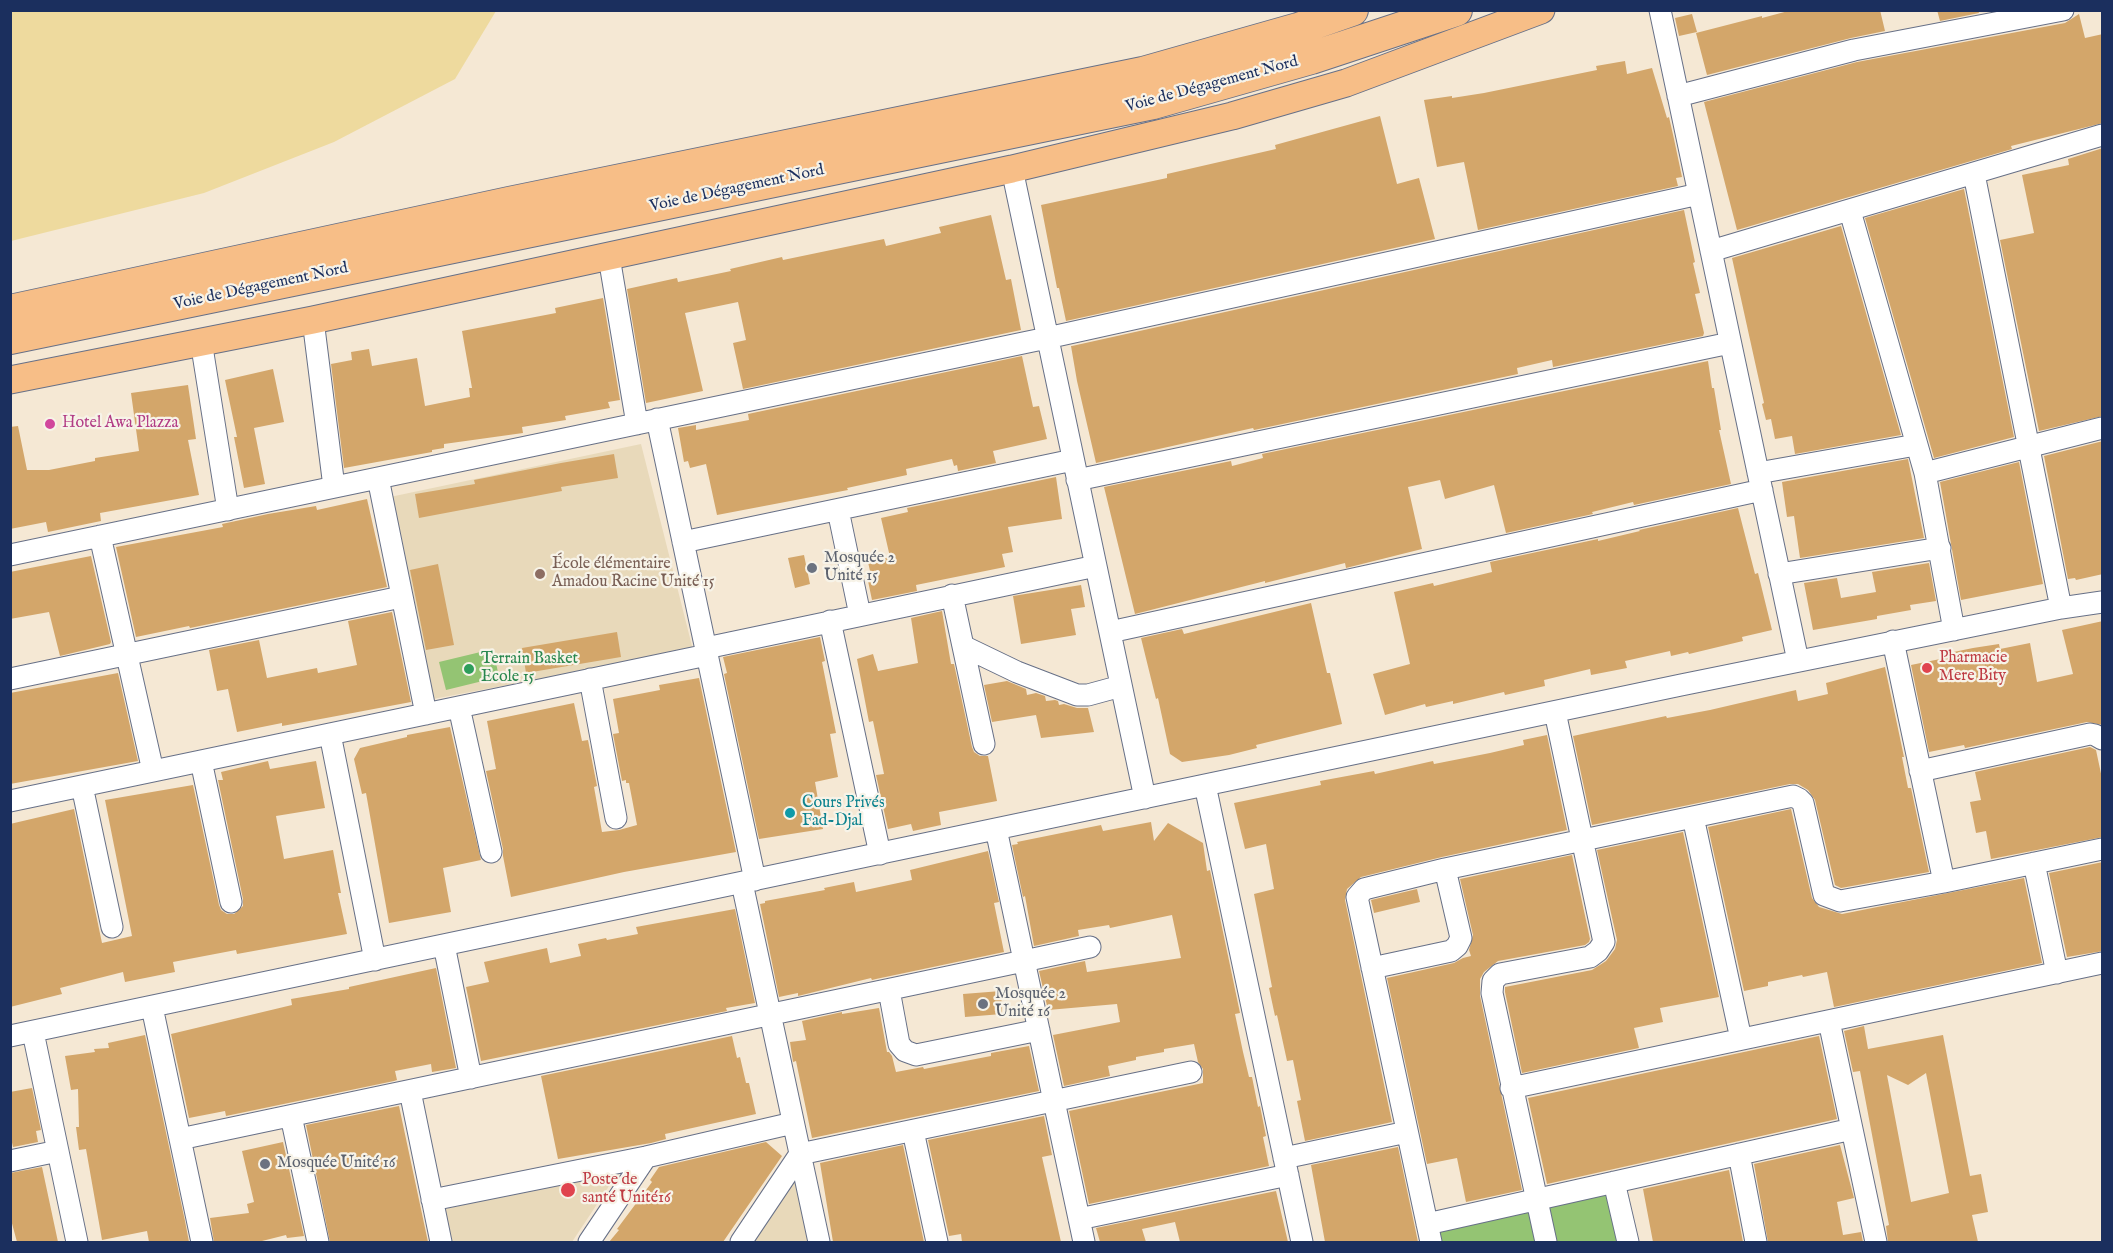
<!DOCTYPE html>
<html>
<head>
<meta charset="utf-8">
<style>
	body { margin:0 }
	#map { position:relative; width:2113px; height:1253px; overflow:hidden; background:#f5e8d4; font-family:"IM FELL English",serif }
	canvas { display:block }
	.frame { position:absolute; inset:0; border:12px solid #1b2f5e; pointer-events:none }
</style>
</head>
<body>
<div id="map">
<canvas width="2113" height="1253"></canvas>
<div class="frame"></div>
</div>
<script>
const ctx = document.querySelector('canvas').getContext('2d');
ctx.lineJoin = 'round';
function fill(path, color) { ctx.fillStyle = color; ctx.fill(path, 'evenodd'); }
const shape = rows => new Path2D(rows.map(r => 'M' + r).join(''));
function trace(path, color, width, dash) { ctx.strokeStyle = color; ctx.lineWidth = width; ctx.lineCap = dash ? 'butt' : 'round'; ctx.setLineDash(dash || []); ctx.stroke(path); }
function drawText(font, color, halo, rows, align = 'center') {
  ctx.font = font + ' "IM FELL English",serif'; ctx.lineWidth = 4.5; ctx.setLineDash([]); ctx.textBaseline = 'middle'; ctx.strokeStyle = halo; ctx.fillStyle = color; for (const [text, x, y, turn = 0] of rows) {
    ctx.save(); ctx.translate(x, y); ctx.rotate((+turn || 0) * Math.PI / 180); ctx.textAlign = isNaN(turn) ? turn : align; if (halo) ctx.strokeText(text, 0, 0); ctx.fillText(text, 0, 0); ctx.restore();
  }
}
fill(shape([
	[641,444,693,650,433,699,390,497],
	[619,1171,572,1242,447,1242,440,1210],
	[795,1179,809,1242,752,1242]
]), '#e8d9ba');
fill(shape([
	[493,649,499,677,446,690,439,662],
	[1621,1188,1632,1242,1437,1242,1434,1226]
]), '#94c473');
fill(shape([
	[10,11,11,10,496,11,455,79,334,142,204,193,11,241]
]), '#eeda9e');
fill(shape([
	[1792,10,1880,10,1885,31,1851,38,1707,75,1696,33,1762,16,1762,18],
	[1937,10,1978,10,1979,13,1940,21],
	[1692,14,1697,32,1679,36,1675,18],
	[2079,14,2085,38,2103,34,2103,123,2011,146,2012,149,1737,230,1704,102,1857,62,2065,23],
	[1625,61,1627,74,1652,68,1667,118,1669,117,1674,139,1682,177,1676,178,1678,186,1478,230,1464,162,1437,167,1424,100,1452,96,1452,98,1484,93,1597,70,1596,66],
	[1380,116,1397,184,1419,178,1435,239,1066,321,1059,288,1057,288,1041,205,1167,178,1167,174,1276,149,1275,145],
	[2103,148,2103,416,2039,431,2000,240,2034,233,2022,175,2069,165,2068,159],
	[1964,189,2014,437,1934,458,1865,218],
	[1684,210,1695,262,1693,263,1700,293,1695,294,1704,333,1703,336,1553,367,1552,360,1517,368,1518,374,1254,430,1253,428,1096,463,1077,381,1071,346,1072,346],
	[991,215,1006,280,1011,279,1021,330,743,389,733,343,746,340,738,302,685,313,703,391,646,403,627,289,677,278,678,282,731,271,730,269,782,257,783,260,884,239,886,246,941,233,939,227],
	[1841,226,1901,435,1795,454,1792,436,1775,439,1771,419,1766,420,1762,404,1764,403,1732,258],
	[603,298,620,400,608,402,610,408,565,416,566,420,522,427,523,433,444,444,444,448,432,450,432,452,344,468,331,364,352,360,351,352,369,349,372,366,417,358,425,406,470,397,469,388,472,388,462,331,556,313,555,308],
	[1022,356,1033,407,1039,406,1047,439,993,451,996,463,958,471,957,465,954,466,952,459,906,469,907,475,847,488,848,490,717,515,706,464,690,468,688,461,684,462,678,428,696,425,696,430,749,420,748,414],
	[1708,361,1712,388,1714,388,1721,430,1719,430,1731,484,1634,505,1633,502,1592,512,1593,514,1506,533,1494,485,1445,499,1440,480,1408,487,1422,549,1346,568,1345,563,1265,583,1265,581,1135,614,1104,487,1231,461,1232,466,1263,458,1262,454],
	[273,369,284,422,254,428,265,484,244,488,234,437,237,437,225,380],
	[188,385,196,439,188,440,199,495,100,513,101,521,48,532,46,522,10,529,10,427,18,426,27,470,49,470,95,461,95,458,139,451,131,393],
	[2103,441,2103,574,2076,580,2075,578,2068,579,2044,456],
	[614,454,618,478,561,487,562,491,419,518,415,494,475,484,474,480,561,463],
	[1908,459,1924,538,1800,558,1794,516,1787,517,1782,482],
	[2019,462,2043,584,1961,600,1940,482],
	[1056,477,1062,519,1008,527,1013,552,1002,554,1005,567,916,585,917,591,872,600,868,581,872,580,868,562,890,557,881,518,908,512,907,508],
	[367,499,387,587,190,628,189,626,136,637,116,547,223,527,222,524,268,514,316,506,317,510],
	[1738,508,1755,574,1758,573,1772,630,1742,637,1743,641,1689,654,1688,652,1671,656,1670,651,1625,661,1627,668,1591,675,1590,669,1544,680,1545,686,1505,695,1504,692,1453,704,1453,701,1426,707,1425,704,1385,715,1373,674,1410,664,1394,592,1433,583,1434,586,1492,572,1490,562,1598,539,1598,541,1640,531,1639,530],
	[804,555,810,584,795,588,788,558],
	[91,556,111,642,110,644,60,656,49,612,10,619,10,572],
	[1929,563,1936,601,1910,605,1911,610,1877,616,1877,619,1813,630,1804,583,1837,578,1841,598,1876,592,1872,572],
	[438,564,454,645,426,650,410,570],
	[1081,585,1085,607,1071,609,1076,635,1021,644,1013,596],
	[1311,603,1327,673,1330,673,1342,724,1256,745,1257,748,1229,755,1182,762,1170,754,1158,698,1156,699,1141,638,1182,629,1184,634],
	[942,611,951,664,954,664,972,747,974,752,980,756,988,756,997,801,939,812,941,825,913,831,911,824,888,829,876,775,884,774,873,721,869,722,857,659,873,654,878,671,918,663,911,618],
	[392,612,411,702,326,718,282,726,282,723,237,732,228,689,217,691,209,650,259,640,267,678,317,668,318,673,357,665,348,621],
	[2103,621,2103,725,2087,722,1965,748,1964,745,1929,752,1911,665,1945,658,1944,654,1973,648,1999,644,2000,649,2030,643,2037,682,2073,674,2062,630],
	[617,632,621,657,526,673,522,648],
	[820,637,825,661,822,662,836,733,830,734,838,777,815,782,823,829,759,839,724,674,727,673,723,657],
	[1885,667,1904,757,1902,757,1908,788,1911,788,1929,872,1841,888,1835,885,1815,800,1808,790,1798,784,1790,784,1592,825,1573,736,1666,716,1667,718,1710,710,1796,690,1798,701,1828,694,1826,683],
	[118,673,138,761,10,784,10,693],
	[699,678,736,852,624,872,511,897,503,856,503,849,486,771,496,769,487,721,574,703,582,741,588,740,597,786,594,787,602,832,619,830,637,825,629,783,626,783,626,780,622,781,613,734,619,733,613,699,660,690,659,685],
	[1007,681,1026,689,1027,695,1036,693,1045,696,1046,701,1055,700,1058,701,1059,705,1064,704,1077,708,1088,708,1094,732,1041,738,1036,715,992,722,984,685],
	[450,727,481,860,443,868,451,912,389,923,366,793,362,794,354,759,360,748,407,737,407,735],
	[1547,735,1567,830,1442,857,1361,877,1347,889,1345,900,1392,1122,1305,1141,1297,1101,1301,1100,1293,1060,1287,1061,1277,1015,1275,1016,1269,988,1272,987,1254,894,1274,889,1266,844,1245,849,1234,803,1321,785,1320,781,1374,771,1375,774,1433,761,1434,764,1490,753,1524,745,1523,740],
	[2090,747,2096,750,2103,783,2103,837,1991,859,1986,831,1976,833,1970,802,1981,800,1975,772],
	[268,761,270,769,316,761,325,808,276,816,284,859,333,850,341,893,338,893,347,934,237,954,236,950,173,962,175,972,125,982,123,972,60,988,62,994,10,1007,10,824,74,809,102,943,132,936,105,800,193,785,219,905,221,910,227,914,234,914,243,906,243,899,218,780,223,780,221,772],
	[1791,809,1812,898,1819,907,1842,914,2024,878,2042,963,1834,1007,1827,972,1803,977,1802,975,1768,982,1768,986,1744,991,1708,827],
	[1151,822,1154,841,1168,823,1203,843,1207,871,1210,870,1240,1013,1235,1014,1243,1052,1249,1077,1252,1077,1258,1107,1260,1106,1266,1136,1263,1137,1269,1166,1089,1204,1069,1111,1203,1083,1203,1069,1198,1062,1194,1044,1164,1049,1164,1052,1136,1057,1136,1060,1108,1066,1110,1076,1064,1086,1053,1035,1120,1022,1117,1004,1048,1010,1039,971,1085,961,1087,972,1181,958,1172,915,1110,928,1109,925,1078,930,1079,936,1034,946,1025,896,1023,897,1012,845,1018,844,1017,842,1101,825,1103,831],
	[1683,832,1719,997,1660,1008,1663,1022,1634,1028,1639,1048,1522,1073,1505,992,1505,987,1592,970,1606,961,1615,949,1617,940,1597,850],
	[988,851,999,902,994,903,1004,952,876,979,872,980,871,978,798,996,798,993,779,997,760,904,765,903,765,901,825,890,824,888,854,882,856,892,912,880,910,870],
	[1572,855,1590,939,1589,942,1585,945,1498,961,1484,972,1480,979,1480,996,1522,1190,1466,1202,1457,1158,1427,1164,1387,978,1454,963,1463,958,1471,956,1469,950,1473,935,1460,879],
	[2103,862,2103,951,2067,957,2049,873],
	[1417,889,1420,902,1374,913,1371,900],
	[735,909,755,1003,726,1008,727,1011,481,1061,466,987,489,982,484,962,547,948,550,963,581,956,578,944,606,938,607,940,638,934,636,927],
	[436,968,456,1068,432,1072,431,1064,395,1071,397,1080,394,1081,226,1116,225,1111,189,1118,171,1034,292,1005,291,999,349,989,349,987],
	[1001,991,1002,1014,965,1017,963,994],
	[879,1008,887,1052,889,1052,892,1056,896,1072,923,1067,924,1069,991,1056,991,1053,1029,1046,1039,1091,812,1138,796,1061,793,1062,790,1042,806,1040,802,1021,842,1012,842,1014],
	[1864,1026,1868,1049,1943,1035,1970,1176,1981,1174,1988,1212,1972,1215,1978,1242,1888,1242,1886,1226,1889,1225,1860,1071,1853,1072,1844,1031],
	[1926,1073,1949,1193,1911,1202,1887,1075,1908,1085],
	[145,1035,185,1221,189,1242,149,1242,147,1231,102,1240,86,1149,79,1150,76,1127,79,1127,78,1089,71,1090,65,1056,95,1052,94,1049,109,1048,108,1043],
	[732,1036,737,1058,740,1057,746,1083,749,1083,756,1114,665,1134,666,1139,651,1143,558,1159,541,1076],
	[1819,1036,1837,1119,1547,1184,1528,1098],
	[32,1088,41,1130,36,1131,38,1142,13,1147,10,1134,10,1092],
	[399,1106,428,1242,330,1242,306,1125],
	[1044,1116,1052,1155,1042,1157,1061,1242,962,1242,961,1234,949,1236,928,1140],
	[283,1142,304,1236,287,1238,286,1235,258,1242,214,1242,210,1218,249,1213,247,1204,254,1202,242,1151],
	[766,1142,782,1156,723,1242,609,1242,619,1230,617,1229,652,1182,650,1180,659,1167],
	[903,1145,924,1242,833,1242,820,1163],
	[1840,1145,1854,1198,1837,1202,1843,1235,1861,1232,1863,1242,1768,1242,1754,1164],
	[1398,1147,1418,1242,1325,1242,1311,1165],
	[42,1167,58,1242,17,1242,10,1216,10,1173],
	[1729,1170,1743,1242,1653,1242,1643,1189],
	[1276,1191,1288,1242,1180,1242,1175,1222,1142,1229,1146,1242,1100,1242,1096,1228]
]), '#d3a66a');
const minor = shape([
	[1660,10,1798,661],
	[1678,96,1854,50,2063,10],
	[1012,169,1145,798],
	[1974,174,2061,608],
	[1850,211,1925,473,1954,630],
	[1711,251,2102,135],
	[609,257,637,424],
	[313,320,334,487],
	[201,341,228,510],
	[657,419,755,880],
	[1758,473,1916,445],
	[1925,473,2102,428],
	[378,478,426,714],
	[1077,480,1730,343],
	[838,510,860,615],
	[100,536,153,771],
	[683,542,1073,460],
	[10,555,1047,338,1699,194],
	[1779,574,1940,548],
	[952,595,984,744],
	[830,621,880,854],
	[1110,632,1762,490],
	[1893,641,1944,882],
	[963,646,1017,672,1077,695,1088,695,1121,686],
	[706,648,1096,566],
	[10,679,401,597],
	[590,679,616,818],
	[459,707,491,852],
	[330,734,375,960],
	[201,761,231,902],
	[1920,771,2090,734,2095,735,2102,739],
	[1205,785,1302,1242],
	[82,786,112,927],
	[10,801,707,655],
	[1693,817,1741,1039],
	[996,829,1084,1242],
	[2034,863,2057,973],
	[742,883,819,1242],
	[444,945,471,1078],
	[1372,968,1451,951,1457,946,1461,938,1445,869],
	[889,990,899,1044,905,1051,916,1055,1039,1030],
	[152,1007,202,1242],
	[1829,1021,1876,1242],
	[33,1032,77,1242],
	[10,1036,1681,685,2061,608,2102,602],
	[1511,1088,2102,963],
	[410,1091,441,1242],
	[291,1116,318,1242],
	[913,1131,937,1242],
	[180,1139,1090,947],
	[1739,1154,1756,1242],
	[1284,1158,1407,1132],
	[10,1161,58,1151],
	[1614,1182,1628,1242],
	[432,1200,646,1157,793,1123],
	[1079,1219,1288,1175],
	[1427,1224,1852,1129],
	[589,1242,646,1157],
	[741,1242,800,1154,1191,1072],
	[1431,1242,1357,897,1364,889,1445,869,1793,796,1799,799,1803,803,1824,895,1840,901,1944,882,2102,849],
	[1546,1242,1492,993,1493,981,1500,974,1590,957,1598,951,1604,942,1555,712]
]);
const major = shape([
	[10,380,313,320,1012,169,1232,116,1346,83,1541,10]
]);
const highway = shape([
	[10,311,509,203,1143,73,1298,29,1352,10],
	[10,338,1153,103,1311,58,1456,10]
]);
trace(minor, '#677087', 23);
trace(major, '#677087', 29);
trace(highway, '#677087', 34);
trace(minor, '#fff', 21);
trace(major, '#f7be87', 27);
trace(highway, '#f7be87', 32);
for (const [x, y, r, color] of [
	[50,424,6,"#d1479c"],
	[812,568,6,"#6b7280"],
	[540,574,6,"#8d6e63"],
	[1927,668,6,"#e0444e"],
	[469,669,6,"#2e9e5b"],
	[790,813,6,"#0f9aa8"],
	[983,1004,6,"#6b7280"],
	[265,1164,6,"#6b7280"],
	[568,1190,8,"#e0444e"]
]) { const dot = new Path2D(); dot.arc(x, y, r, 0, 2 * Math.PI); ctx.fillStyle = color; ctx.fill(dot); trace(dot, '#f7f3e8', 2); }
drawText('16px', '#1b2f5e', '#f7f3e8', [
	["Voie de Dégagement Nord",1212,85,-15],
	["Voie de Dégagement Nord",737,189,-12],
	["Voie de Dégagement Nord",261,287,-12]
]);
drawText('16px', '#b23c85', '#f7f3e8', [
	["Hotel Awa Plazza",62,424]
], 'left');
drawText('16px', '#5b616d', '#f7f3e8', [
	["Mosquée 2",824,559],
	["Unité 15",824,577],
	["Mosquée 2",995,995],
	["Unité 16",995,1013],
	["Mosquée Unité 16",277,1164]
], 'left');
drawText('16px', '#785e54', '#f7f3e8', [
	["École élémentaire",552,565],
	["Amadou Racine Unité 15",552,583]
], 'left');
drawText('16px', '#be3a42', '#f7f3e8', [
	["Pharmacie",1939,659],
	["Mere Bity",1939,677],
	["Poste de",582,1181],
	["santé Unité16",582,1199]
], 'left');
drawText('16px', '#27864d', '#f7f3e8', [
	["Terrain Basket",481,660],
	["Ecole 15",481,678]
], 'left');
drawText('16px', '#0d838f', '#f7f3e8', [
	["Cours Privés",802,804],
	["Fad-Djal",802,822]
], 'left');
</script>
</body>
</html>
